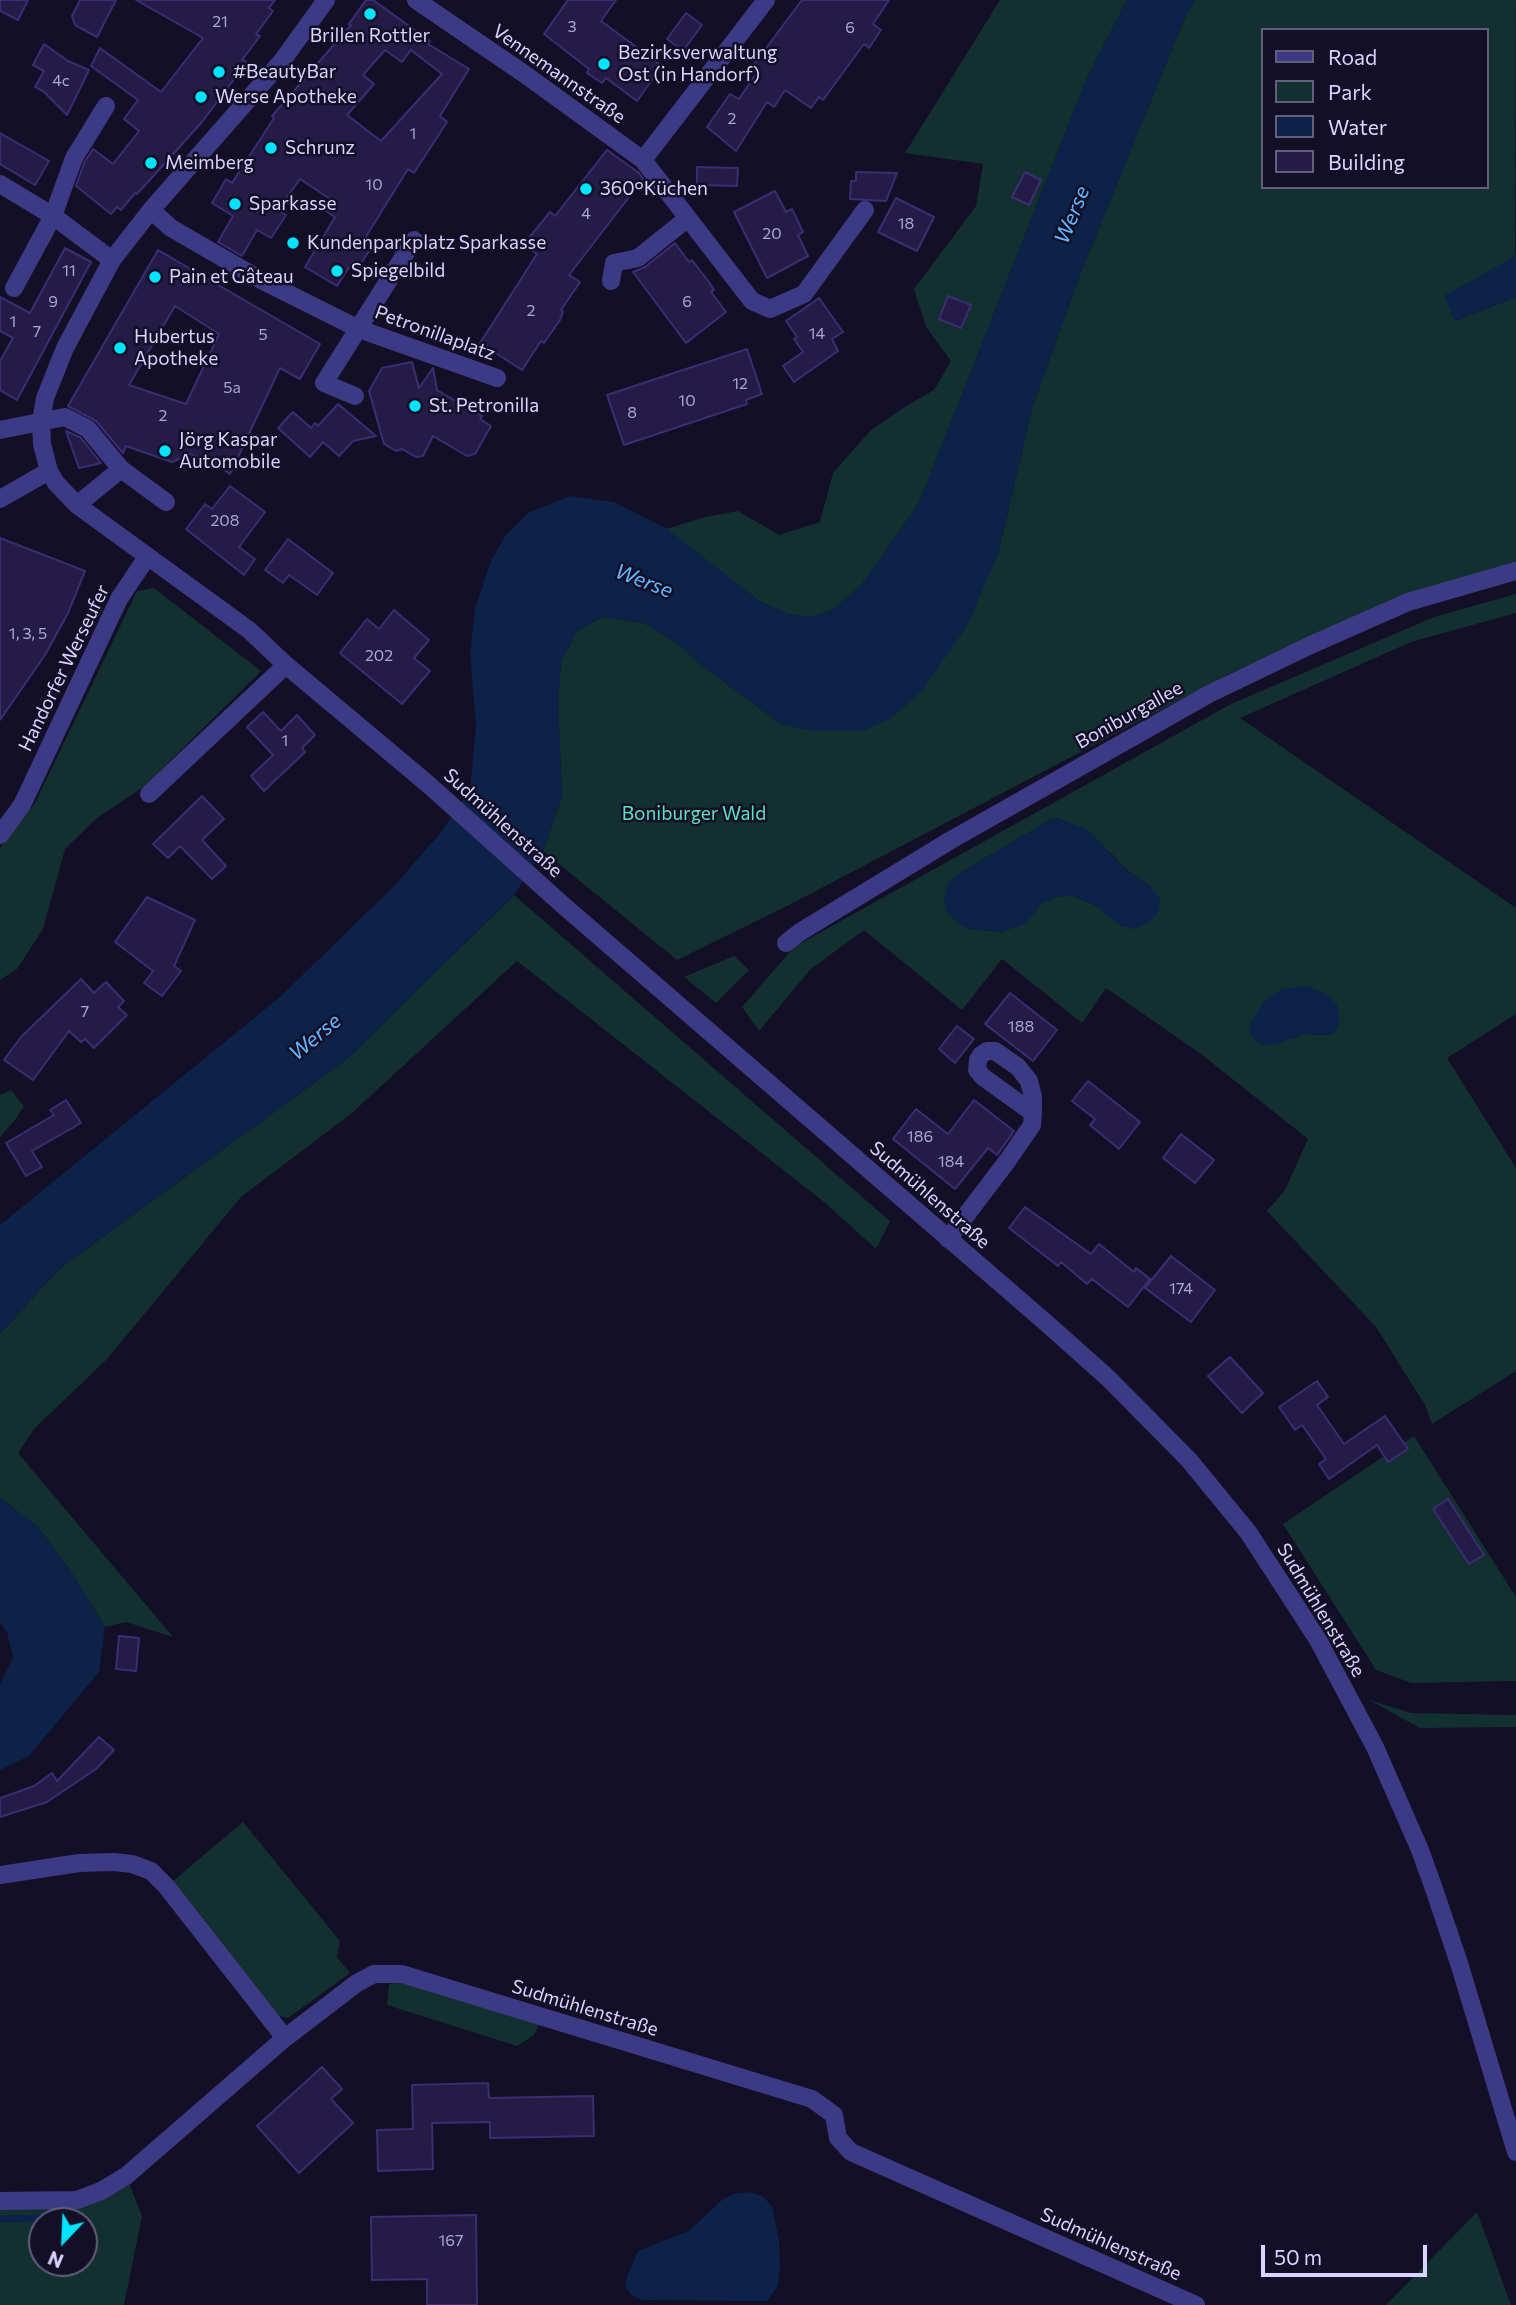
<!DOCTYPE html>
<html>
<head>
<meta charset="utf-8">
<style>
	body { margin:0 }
	#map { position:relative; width:1516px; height:2305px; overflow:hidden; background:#130f26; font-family:Commissioner,sans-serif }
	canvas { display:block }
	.legend { position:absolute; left:1261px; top:28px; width:228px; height:161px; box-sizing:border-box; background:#130f26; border:2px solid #625e7d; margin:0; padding:9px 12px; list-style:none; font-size:21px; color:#d9d4ff }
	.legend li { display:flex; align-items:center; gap:14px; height:35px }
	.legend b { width:35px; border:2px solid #625e7d }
	.north { position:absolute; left:28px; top:2207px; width:70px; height:70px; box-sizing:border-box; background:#130f26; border:2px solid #625e7d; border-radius:50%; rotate:203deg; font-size:19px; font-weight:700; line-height:28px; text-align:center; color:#d9d4ff }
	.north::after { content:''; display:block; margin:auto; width:24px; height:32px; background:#00e5ff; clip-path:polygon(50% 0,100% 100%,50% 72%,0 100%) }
	.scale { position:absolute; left:1261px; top:2245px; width:166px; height:32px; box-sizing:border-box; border:4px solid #d9d4ff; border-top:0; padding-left:9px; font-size:21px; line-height:24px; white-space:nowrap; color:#d9d4ff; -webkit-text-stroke:5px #130f26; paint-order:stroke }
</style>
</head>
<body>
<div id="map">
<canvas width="1516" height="2305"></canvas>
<ul class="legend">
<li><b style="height:9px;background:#3d3a85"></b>Road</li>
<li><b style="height:19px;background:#12302f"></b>Park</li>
<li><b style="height:19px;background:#0c2248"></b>Water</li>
<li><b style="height:19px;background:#241b47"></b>Building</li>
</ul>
<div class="north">N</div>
<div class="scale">50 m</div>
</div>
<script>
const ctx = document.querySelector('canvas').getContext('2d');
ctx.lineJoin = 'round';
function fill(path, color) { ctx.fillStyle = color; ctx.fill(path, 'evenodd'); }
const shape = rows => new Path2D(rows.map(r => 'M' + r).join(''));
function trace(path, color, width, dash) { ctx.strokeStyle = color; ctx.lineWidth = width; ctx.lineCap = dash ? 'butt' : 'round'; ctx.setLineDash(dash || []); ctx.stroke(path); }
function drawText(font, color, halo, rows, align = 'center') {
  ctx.font = font + ' Commissioner,sans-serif'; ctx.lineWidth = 5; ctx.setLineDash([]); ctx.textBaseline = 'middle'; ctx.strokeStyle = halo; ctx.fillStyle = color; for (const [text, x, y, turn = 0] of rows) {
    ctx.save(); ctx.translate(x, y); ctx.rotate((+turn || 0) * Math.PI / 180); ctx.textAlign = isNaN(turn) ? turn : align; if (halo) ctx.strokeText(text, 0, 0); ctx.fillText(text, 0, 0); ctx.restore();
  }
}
fill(shape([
	[1000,0,1127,0,1087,78,919,503,862,584,833,610,811,617,788,614,759,601,666,529,705,517,738,511,779,535,820,522,833,473,870,431,906,406,934,390,951,361,926,327,914,289,976,206,983,164,905,153],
	[1196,0,1516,0,1515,257,1455,321,1516,297,1516,567,1424,588,1233,672,791,904,677,960,543,851,562,796,558,705,561,662,577,631,602,617,644,623,681,646,701,665,781,724,998,554,1032,408,1081,272,1188,10],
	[1262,30,1486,30,1486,187,1262,187],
	[154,588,261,671,145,786,97,818,65,849,43,929,17,969,0,980,0,848,35,803,137,591],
	[1516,594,1516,613,1411,642,1240,718,1516,908,1516,1014,1447,1058,1516,1168,1516,1371,1432,1424,1425,1405,1376,1327,1267,1211,1285,1190,1308,1139,1201,1054,1106,988,1082,1023,1002,959,962,1010,864,930,811,969,759,1031,742,1007,794,947,1231,704,1434,617],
	[1058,818,1111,853,1123,867,1150,886,1122,926,1097,906,1070,895,1056,897,1042,903,1002,932,970,929,959,923,948,913,960,873,1050,820],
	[1264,1001,1325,1035,1303,1034,1291,1039],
	[514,895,890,1221,876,1249,824,1202,517,961,352,1113,241,1197,107,1359,34,1429,18,1453,173,1637,126,1622,105,1627,70,1570,38,1527,0,1498,0,1334,59,1269,347,1059],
	[734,956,749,970,716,1003,684,977],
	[11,1090,24,1106,15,1120,0,1137,0,1095],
	[1414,1436,1516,1597,1516,1681,1411,1683,1376,1670,1283,1524],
	[1369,1700,1411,1713,1516,1715,1516,1727,1420,1728],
	[243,1822,340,1941,337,1957,350,1973,288,2018,270,2013,172,1882],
	[402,1974,543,2017,534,2035,517,2046,387,2005,389,1985],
	[126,2176,142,2216,124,2305,0,2305,0,2201,77,2200],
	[42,2221,84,2221,84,2263,42,2263],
	[1477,2212,1511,2305,1386,2305]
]), '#12302f');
fill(shape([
	[1127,0,1196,0,1188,10,1081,272,1032,408,998,554,967,626,922,691,893,717,863,731,813,731,781,724,701,665,681,646,644,623,602,617,577,631,561,662,558,705,562,796,543,851,514,895,347,1059,59,1269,0,1334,0,1225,280,997,395,885,442,831,470,790,476,726,470,654,475,609,491,561,505,536,528,513,570,496,614,502,666,528,759,601,788,614,811,617,833,610,862,584,919,503,1087,78],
	[1516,249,1516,297,1455,321,1444,296,1514,257],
	[1058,818,1088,830,1123,867,1150,886,1160,899,1159,910,1152,920,1141,927,1130,929,1112,920,1097,906,1070,895,1056,897,1043,903,1025,924,1002,932,970,929,959,923,948,913,944,900,949,882,960,873,1050,820],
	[1307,986,1329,995,1337,1005,1340,1016,1338,1028,1333,1035,1303,1034,1275,1045,1265,1045,1255,1041,1249,1031,1252,1019,1264,1001,1282,989],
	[0,1498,38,1527,70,1570,105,1627,99,1672,29,1756,0,1770,0,1685,13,1657,7,1632,0,1622],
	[749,2192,763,2196,772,2207,779,2240,780,2268,778,2286,767,2301,641,2300,632,2295,625,2287,627,2276,638,2251,689,2231,722,2200,733,2194]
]), '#0c2248');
trace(shape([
	[0,2219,43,2218]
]), '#0c2248', 7);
const building = shape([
	[0,0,28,0,18,20,0,11,0,0],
	[80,0,116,0,97,37,75,25,72,16,80,0],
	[136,0,275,0,269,8,273,11,256,34,260,36,242,60,247,62,202,122,137,194,135,193,121,210,117,207,111,214,76,186,84,163,93,149,113,164,139,131,124,119,138,100,91,66,100,48,161,92,203,38,136,0],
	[366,0,373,0,430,41,428,44,469,69,440,116,447,122,414,173,408,169,362,243,371,248,360,265,353,261,337,286,305,267,335,217,326,211,333,201,300,179,278,210,286,215,271,238,257,230,242,256,218,242,233,216,212,203,226,179,232,183,274,118,272,116,351,25,349,24,366,0],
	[385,50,402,62,411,50,442,74,381,141,347,115,374,84,363,75,385,50],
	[568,0,616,0,601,21,662,66,637,101,606,78,602,83,587,73,589,69,544,34,568,0],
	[802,0,889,0,873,24,881,30,869,48,864,44,823,100,819,97,811,108,785,90,774,107,767,102,736,151,707,127,730,94,739,99,758,71,752,67,802,0],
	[686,13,702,25,683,51,667,39,686,13],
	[44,44,68,61,89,70,67,115,43,91,35,87,44,71,33,65,44,44],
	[0,133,49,161,35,185,0,164,0,133],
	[607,150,639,173,643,179,569,275,580,282,561,310,563,312,560,320,544,343,541,341,522,370,480,343,537,254,523,245,550,212,555,216,607,150],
	[697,167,738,168,737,186,697,185,697,167],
	[856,172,897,173,886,201,850,199,851,181,856,181,856,172],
	[1025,172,1041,180,1029,205,1012,197,1025,172],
	[775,191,786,212,792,209,803,232,798,235,808,256,767,278,734,212,775,191],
	[896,198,934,217,917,251,878,232,896,198],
	[675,243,689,262,692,260,709,282,714,290,711,292,726,312,686,343,633,272,645,267,675,243],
	[65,248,91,262,17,400,0,390,0,361,13,338,0,331,0,297,30,313,65,248],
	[158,250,320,344,300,379,280,368,230,474,215,463,190,454,172,462,126,446,123,453,96,421,68,406,158,250],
	[175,306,219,334,186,404,129,385,175,306],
	[948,296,971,305,961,328,939,319,948,296],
	[819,298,843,332,832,339,838,351,794,382,783,366,803,352,794,339,797,337,786,321,819,298],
	[747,349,762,394,746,400,747,404,624,445,607,395,747,349],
	[412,362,419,388,433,368,437,390,482,416,480,419,491,426,475,454,467,456,433,436,423,456,416,457,402,449,396,451,384,444,369,391,382,368,412,362],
	[338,404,376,436,353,441,339,456,323,442,310,457,278,428,293,412,311,428,315,423,318,426,338,404],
	[66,431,81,438,101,463,79,468,66,431],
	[230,486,265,512,239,547,255,559,244,575,186,529,205,504,212,509,230,486],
	[0,538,85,571,68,613,45,655,0,720,0,538],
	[288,539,333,573,317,595,289,575,283,583,265,570,288,539],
	[394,610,429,640,414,658,430,671,402,704,340,653,367,619,379,629,394,610],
	[263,712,281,731,297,715,315,735,302,748,305,752,264,791,251,776,273,755,247,727,263,712],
	[202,796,224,819,202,840,226,866,212,879,180,846,168,858,153,844,202,796],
	[147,897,195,920,174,966,181,971,162,996,144,983,153,971,115,942,147,897],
	[81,979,94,993,106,982,124,1001,118,1007,127,1015,94,1048,85,1039,81,1042,69,1031,33,1080,4,1060,21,1037,81,979],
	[1010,993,1057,1030,1033,1061,985,1024,1010,993],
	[957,1026,974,1039,955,1063,939,1049,957,1026],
	[1088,1081,1140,1122,1119,1149,1090,1125,1095,1119,1072,1101,1088,1081],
	[66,1100,81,1123,32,1151,42,1167,26,1176,6,1143,54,1115,50,1110,66,1100],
	[974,1100,1014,1131,997,1155,988,1148,955,1189,893,1139,916,1109,948,1134,974,1100],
	[1181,1134,1214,1160,1195,1183,1163,1158,1181,1134],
	[1025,1207,1091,1254,1099,1244,1134,1272,1136,1268,1150,1279,1128,1307,1092,1279,1087,1284,1061,1262,1058,1266,1009,1228,1025,1207],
	[1171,1256,1215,1290,1191,1322,1145,1288,1171,1256],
	[1230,1357,1263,1393,1242,1413,1208,1376,1230,1357],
	[1317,1381,1328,1397,1317,1405,1344,1444,1385,1416,1408,1449,1388,1462,1377,1445,1329,1479,1319,1464,1326,1459,1302,1425,1295,1430,1279,1407,1317,1381],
	[1448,1499,1484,1555,1469,1564,1433,1509,1448,1499],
	[119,1636,139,1638,136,1671,116,1669,119,1636],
	[99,1737,114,1750,96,1769,47,1802,0,1817,0,1798,34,1786,52,1773,57,1781,99,1737],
	[322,2067,342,2089,331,2099,353,2123,299,2173,257,2126,322,2067],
	[488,2083,489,2098,593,2096,594,2136,490,2138,490,2122,432,2123,433,2169,378,2171,377,2130,413,2129,412,2085,488,2083],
	[476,2215,477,2305,427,2305,427,2279,372,2280,371,2217,476,2215]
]);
fill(building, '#241b47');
trace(building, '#3b2d73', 2);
trace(shape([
	[326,0,282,61,151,210,112,260,65,348,45,398,41,422,42,444,49,471,56,483,77,505,249,630,286,665,429,785,564,906,1044,1321,1108,1378,1189,1460,1248,1532,1291,1598,1318,1640,1375,1747,1420,1850,1433,1886,1459,1963,1516,2152],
	[416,0,523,73,643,160,752,301,770,309,804,294,865,210],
	[643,160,766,0],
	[0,184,53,216,112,260],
	[151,210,171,228,261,280,359,329,497,378],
	[611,281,614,263,638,258,688,218],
	[14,288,53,216,74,158,106,106],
	[355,396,324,383,414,240],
	[0,430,65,417,88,429,121,469,77,505],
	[121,469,166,502],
	[0,499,49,471],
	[149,794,286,665],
	[0,835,22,805,119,599,147,557],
	[786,943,800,932,951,840,1209,694,1313,644,1408,602,1516,571],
	[948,1239,1008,1160,1032,1125,1033,1113,1033,1097,1029,1081,1018,1067,995,1051,987,1051,981,1055,978,1060,977,1070,983,1077,1033,1113],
	[0,1875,79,1863,114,1862,132,1864,151,1871,166,1886,285,2038],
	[0,2201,77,2200,101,2191,126,2176,285,2038,357,1983,374,1974,402,1974,812,2099,834,2115,838,2138,851,2152,1196,2305]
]), '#3d3a85', 18);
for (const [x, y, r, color] of [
	[370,14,7,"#00e5ff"],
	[604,64,7,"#00e5ff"],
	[219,72,7,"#00e5ff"],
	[201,97,7,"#00e5ff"],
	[271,148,7,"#00e5ff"],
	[151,163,7,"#00e5ff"],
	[586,189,7,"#00e5ff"],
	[235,204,7,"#00e5ff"],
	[293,243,7,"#00e5ff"],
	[337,271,7,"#00e5ff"],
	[155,277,7,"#00e5ff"],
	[120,348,7,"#00e5ff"],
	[415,406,7,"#00e5ff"],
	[165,451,7,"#00e5ff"]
]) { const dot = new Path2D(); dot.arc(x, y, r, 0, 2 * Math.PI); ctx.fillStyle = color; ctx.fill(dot); trace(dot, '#130f26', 2.5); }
drawText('16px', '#aca6d1', null, [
	["21",220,22],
	["3",572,27],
	["6",850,28],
	["4c",61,81],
	["2",732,119],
	["1",413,134],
	["10",374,185],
	["4",586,214],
	["18",906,224],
	["20",772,234],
	["11",69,271],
	["9",53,302],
	["6",687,302],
	["2",531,311],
	["1",13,322],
	["7",37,332],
	["14",817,334],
	["5",263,335],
	["12",740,384],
	["5a",232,388],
	["10",687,401],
	["8",632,413],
	["2",163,416],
	["208",225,521],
	["1, 3, 5",28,634],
	["202",379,656],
	["1",285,741],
	["7",85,1012],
	["188",1021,1027],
	["186",920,1137],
	["184",951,1162],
	["174",1181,1289],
	["167",451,2241]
]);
drawText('19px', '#d9d4ff', '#130f26', [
	["Brillen Rottler",370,36,"center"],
	["Bezirksverwaltung",618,53],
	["Ost (in Handorf)",618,75],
	["#BeautyBar",233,72],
	["Werse Apotheke",215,97],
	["Schrunz",285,148],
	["Meimberg",165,163],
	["360°Küchen",600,189],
	["Sparkasse",249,204],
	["Kundenparkplatz Sparkasse",307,243],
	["Spiegelbild",351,271],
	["Pain et Gâteau",169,277],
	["Hubertus",134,337],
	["Apotheke",134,359],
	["St. Petronilla",429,406],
	["Jörg Kaspar",179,440],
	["Automobile",179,462]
], 'left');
drawText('19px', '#d9d4ff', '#130f26', [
	["Vennemannstraße",559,74,35],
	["Petronillaplatz",435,333,20],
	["Handorfer Werseufer",64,668,-64],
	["Boniburgallee",1129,715,-29],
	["Sudmühlenstraße",503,823,42],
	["Sudmühlenstraße",930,1195,41],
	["Sudmühlenstraße",1321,1610,59],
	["Sudmühlenstraße",585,2008,17],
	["Sudmühlenstraße",1111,2244,24]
]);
drawText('19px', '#5fe0c0', '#130f26', [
	["Boniburger Wald",694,814]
]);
drawText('italic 21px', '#62b6ff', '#130f26', [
	["Werse",1072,215,-68],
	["Werse",644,581,21],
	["Werse",315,1037,-40]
]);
</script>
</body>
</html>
